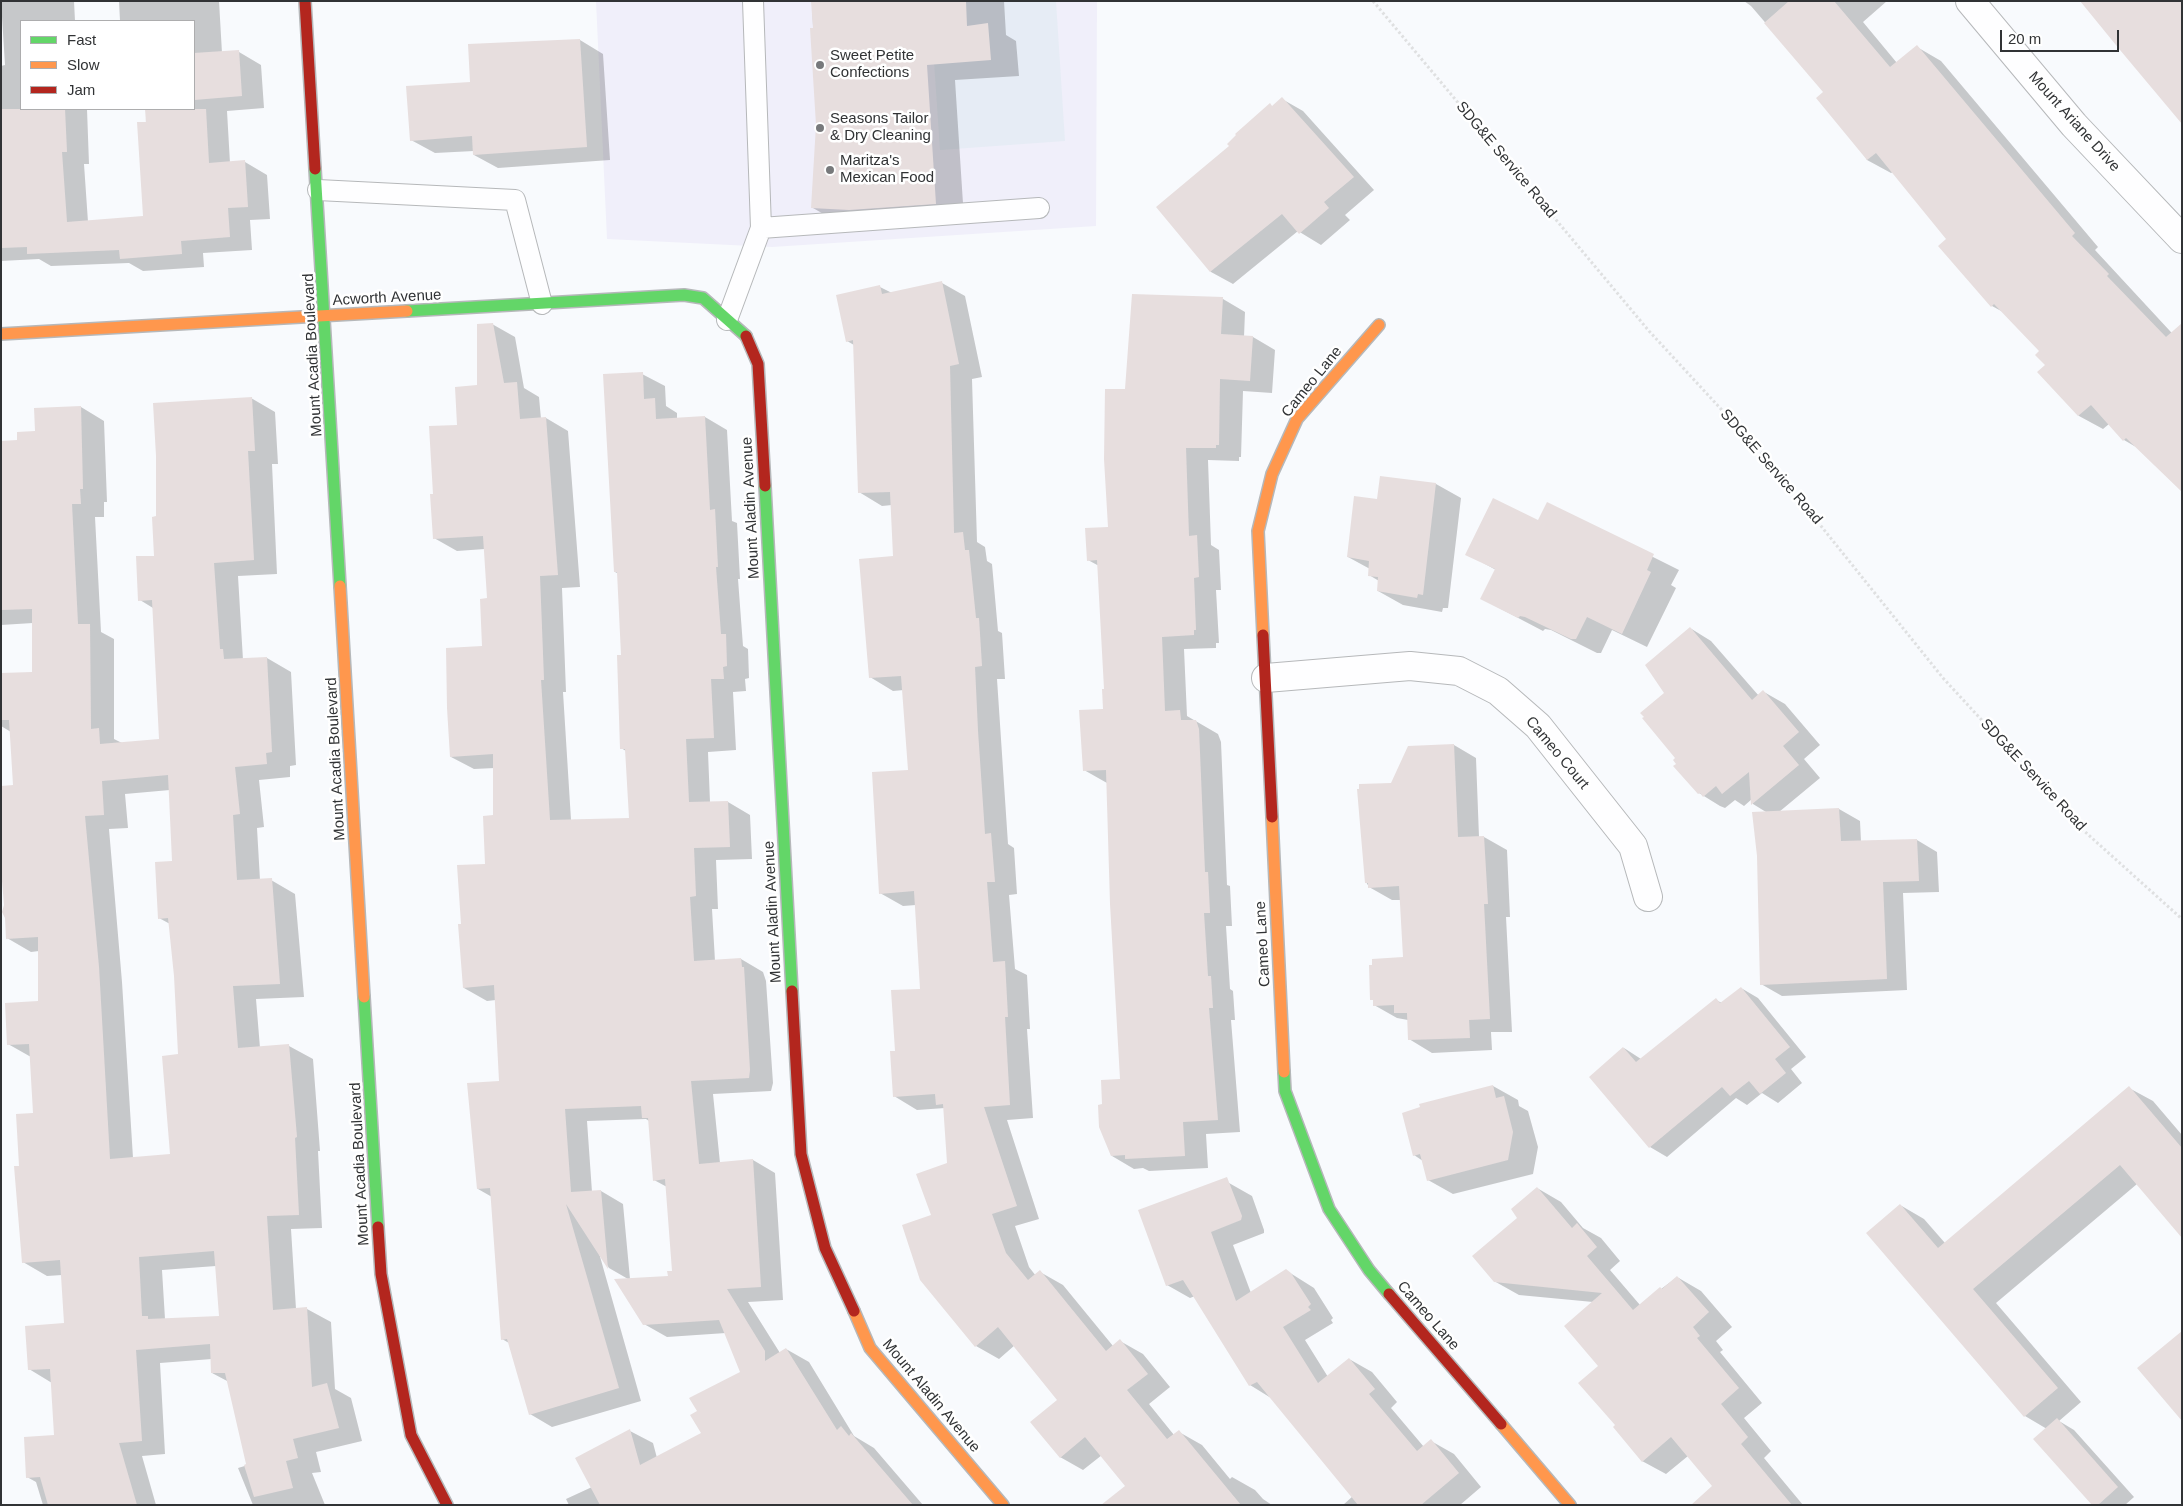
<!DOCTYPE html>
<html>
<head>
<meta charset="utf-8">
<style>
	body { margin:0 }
	#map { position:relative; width:2183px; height:1506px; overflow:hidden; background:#f8fafd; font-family:Helvetica,sans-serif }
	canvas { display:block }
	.frame { position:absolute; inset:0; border:2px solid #313335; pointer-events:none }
	.legend { position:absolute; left:20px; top:20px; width:175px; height:90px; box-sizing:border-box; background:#fff; border:1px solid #adadae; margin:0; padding:6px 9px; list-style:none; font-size:15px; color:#313335 }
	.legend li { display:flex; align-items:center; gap:10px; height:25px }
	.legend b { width:25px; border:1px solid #adadae }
	.scale { position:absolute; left:2000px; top:30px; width:119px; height:22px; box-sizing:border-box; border:2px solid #313335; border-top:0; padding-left:6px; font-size:15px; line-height:18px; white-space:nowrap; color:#313335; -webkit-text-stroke:4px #fff; paint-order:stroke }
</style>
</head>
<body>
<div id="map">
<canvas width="2183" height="1506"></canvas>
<div class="frame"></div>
<ul class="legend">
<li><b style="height:6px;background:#63d668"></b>Fast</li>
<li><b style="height:6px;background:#ff974d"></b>Slow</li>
<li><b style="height:6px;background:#b3261e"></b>Jam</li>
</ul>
<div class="scale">20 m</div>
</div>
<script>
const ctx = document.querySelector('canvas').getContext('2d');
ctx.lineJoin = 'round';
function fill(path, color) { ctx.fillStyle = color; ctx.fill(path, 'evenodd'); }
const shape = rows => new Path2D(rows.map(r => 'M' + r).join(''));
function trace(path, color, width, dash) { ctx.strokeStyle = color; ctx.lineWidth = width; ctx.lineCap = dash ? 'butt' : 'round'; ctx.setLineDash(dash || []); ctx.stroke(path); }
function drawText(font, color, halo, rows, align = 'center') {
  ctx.font = font + ' Helvetica,sans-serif'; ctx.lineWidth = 5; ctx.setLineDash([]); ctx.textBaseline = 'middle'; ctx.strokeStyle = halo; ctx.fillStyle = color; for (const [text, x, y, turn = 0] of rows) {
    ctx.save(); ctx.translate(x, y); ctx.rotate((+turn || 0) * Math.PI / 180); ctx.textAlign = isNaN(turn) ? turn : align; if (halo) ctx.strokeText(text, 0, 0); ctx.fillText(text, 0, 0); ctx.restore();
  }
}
fill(shape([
	[596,1,1097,1,1096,226,772,247,607,239]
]), '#f0effa');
fill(shape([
	[930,1,1056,1,1065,141,940,150]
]), '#e6ecf5');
fill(shape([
	[1,1,74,1,75,21,21,21,21,109,87,109,89,164,84,164,88,222,145,218,146,109,194,109,194,21,120,21,119,1,219,1,222,53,239,52,261,65,264,108,227,111,230,163,245,162,267,175,270,219,250,220,252,250,203,253,204,267,143,271,129,263,51,266,39,259,1,261,1,66,5,65],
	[812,1,1004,1,1006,35,1016,41,1019,76,955,80,964,219,841,224,813,208,817,125],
	[1744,1,1887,1,1863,22,1897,63,1917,47,1941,61,2098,247,2095,250,2182,344,2136,447,2124,440,2109,424,2103,429,2079,416,2039,373,2047,365,2040,351,2003,312,1992,306,1948,240,1893,172,1891,173,1867,160,1825,92,1751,6],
	[580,40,603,54,610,160,498,168,474,155,474,151,435,153,411,140,471,83,469,45],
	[1282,99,1303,111,1374,190,1345,215,1350,220,1321,245,1298,231,1233,284,1211,272,1158,207,1231,147,1270,105,1273,107],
	[942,283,965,296,982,377,972,379,977,542,985,547,987,561,992,564,998,631,1002,633,1005,679,997,679,1008,844,1014,848,1017,894,1009,895,1015,969,1027,975,1030,1029,1027,1029,1033,1118,1007,1120,1039,1219,1015,1226,1029,1267,1036,1276,1040,1272,1063,1285,1113,1346,1120,1341,1143,1354,1170,1387,1149,1404,1174,1435,1179,1432,1202,1445,1230,1479,1232,1477,1255,1490,1263,1499,1272,1505,1104,1505,1126,1486,1102,1455,1083,1470,1060,1457,1059,1400,1015,1345,999,1359,976,1346,932,1216,948,1164,945,1108,917,1110,894,1096,896,1052,921,990,916,905,903,906,880,893,909,771,904,690,893,691,870,677,894,557,892,505,882,506,859,492,854,345,847,341,880,287,892,293],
	[1134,295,1223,299,1245,312,1244,337,1253,337,1275,350,1272,393,1243,391,1241,457,1239,457,1239,461,1208,460,1211,545,1219,550,1221,590,1216,590,1219,643,1216,643,1216,648,1184,649,1187,716,1218,734,1221,742,1227,885,1230,886,1232,926,1226,926,1230,989,1233,991,1235,1020,1231,1020,1240,1132,1206,1134,1208,1168,1149,1171,1143,1168,1134,1169,1112,1156,1103,1106,1121,1080,1107,783,1084,770,1104,710,1105,690,1099,566,1088,560,1110,528,1126,390],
	[492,324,515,337,524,388,539,397,541,419,546,418,568,431,580,587,562,588,566,692,563,692,571,820,630,819,626,751,621,748,623,656,619,574,615,572,642,374,665,386,666,406,677,413,677,419,705,417,727,430,732,521,737,523,740,579,738,579,743,646,748,649,749,678,745,679,746,691,733,692,736,750,708,752,710,802,728,802,750,815,752,859,716,860,718,909,712,909,715,961,741,959,763,972,766,981,773,1083,771,1091,713,1094,720,1163,753,1160,775,1173,783,1300,748,1302,780,1353,786,1349,809,1362,854,1436,874,1448,923,1505,569,1505,566,1499,592,1487,630,1431,653,1443,657,1458,703,1433,741,1372,726,1333,667,1337,644,1324,628,1279,609,1268,599,1253,641,1401,552,1427,530,1414,509,1343,502,1339,492,1197,478,1189,500,1082,496,1000,487,1001,464,988,462,925,487,865,494,816,495,768,474,769,451,757,483,648,489,600,485,549,457,551,434,538,435,495,459,426,478,386],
	[646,1119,649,1121,654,1180,667,1187,673,1273,669,1277,630,1279,623,1204,601,1191,592,1192,587,1121],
	[251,398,275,412,278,464,272,464,277,574,238,576,243,660,267,658,291,672,296,765,290,766,290,777,259,780,264,827,257,828,260,880,271,880,295,894,304,997,256,999,260,1048,289,1046,313,1059,320,1151,318,1151,322,1228,291,1229,296,1309,307,1309,331,1322,335,1389,351,1398,362,1441,316,1452,321,1472,312,1473,325,1505,253,1505,238,1468,248,1465,229,1382,212,1373,212,1359,160,1363,165,1454,142,1456,156,1505,43,1505,36,1482,27,1477,55,1436,52,1383,29,1369,65,1325,62,1275,47,1276,23,1262,20,1167,35,1114,31,1057,8,1044,39,1002,39,951,31,952,7,938,14,786,11,732,1,726,1,674,34,674,33,623,1,625,1,570,18,441,81,407,104,421,107,502,104,502,104,517,95,517,101,632,114,639,114,739,122,743,161,740,153,608,140,600,155,557,157,517],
	[170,790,173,862,159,918,170,924,175,976,179,1055,171,1155,133,1158,122,982,109,829,128,828,125,794],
	[216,1266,220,1317,165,1319,162,1270],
	[1381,478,1436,484,1461,498,1448,608,1443,608,1442,612,1403,605,1378,591,1379,581,1369,575,1370,569,1348,557,1378,500],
	[1547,504,1679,570,1671,585,1676,588,1647,647,1612,630,1601,653,1597,653,1551,630,1545,629,1543,631,1482,599,1496,570,1467,554,1539,522],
	[1690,628,1711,641,1759,696,1764,692,1785,704,1820,745,1804,759,1820,778,1779,812,1839,809,1860,821,1861,842,1917,840,1937,852,1939,892,1903,893,1907,990,1782,996,1761,984,1766,812,1753,804,1752,799,1744,806,1735,800,1725,808,1720,806,1699,793,1677,764,1666,693],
	[1454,745,1476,758,1479,837,1484,837,1507,850,1510,917,1506,917,1512,1032,1491,1032,1492,1050,1432,1053,1409,1039,1408,1020,1397,1018,1374,1005,1374,1001,1404,959,1401,900,1392,900,1369,887,1366,882,1358,790,1392,784],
	[1741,988,1758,998,1806,1057,1791,1069,1802,1083,1778,1103,1762,1093,1747,1105,1736,1098,1667,1157,1650,1147,1624,1048,1641,1059,1716,1000,1722,1003],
	[1493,1086,1518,1100,1519,1106,1528,1111,1538,1147,1533,1174,1453,1194,1428,1180,1423,1161,1414,1155],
	[2129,1088,2153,1101,2182,1135,2182,1236,2137,1184,1996,1303,2081,1402,2059,1421,2074,1430,2134,1497,2125,1505,2094,1505,2047,1429,2025,1416,1867,1233,1900,1205,1924,1219,1945,1243],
	[1229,1183,1252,1196,1264,1230,1264,1233,1233,1245,1251,1293,1287,1271,1314,1288,1333,1318,1331,1320,1333,1323,1305,1340,1328,1377,1349,1359,1372,1372,1397,1402,1391,1408,1424,1447,1431,1441,1454,1454,1481,1487,1460,1505,1343,1505,1353,1496,1271,1398,1250,1385,1195,1296,1190,1298,1167,1285],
	[1537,1188,1561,1202,1583,1228,1601,1238,1620,1261,1610,1270,1640,1305,1677,1277,1701,1291,1732,1327,1716,1341,1723,1350,1720,1352,1762,1403,1744,1418,1771,1451,1764,1458,1803,1505,1709,1505,1714,1487,1688,1456,1666,1474,1642,1461,1617,1425,1600,1366,1593,1302,1519,1295,1494,1281,1519,1219]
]), '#0003');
fill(shape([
	[811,1,966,1,967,26,988,23,991,60,927,65,936,204,849,210,811,208,816,125,810,28,813,28],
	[1789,1,1834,1,1890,67,1917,45,2075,233,2072,236,2109,274,2107,276,2166,337,2182,323,2182,492,2126,438,2123,441,2091,405,2078,416,2037,372,2045,365,2035,355,2039,351,1994,304,1991,307,1938,246,1946,239,1876,153,1867,160,1816,98,1823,92,1764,23],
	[2080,1,2182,1,2182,124,2120,50],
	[580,39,587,147,473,155,472,136,410,141,406,86,470,82,468,44],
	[239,50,242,96,194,100,194,53],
	[1282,97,1354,177,1324,202,1329,208,1299,234,1282,214,1210,272,1156,207,1229,146,1227,144,1236,135,1235,134,1270,103,1272,106],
	[1,109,65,109,67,152,62,152,67,222,143,216,137,122,146,122,145,109,206,109,209,163,245,160,248,207,228,208,230,237,181,241,182,254,120,259,119,250,27,254,27,247,1,248],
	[942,281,959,364,950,366,954,533,963,532,965,550,969,550,976,618,979,618,982,666,975,667,978,731,985,834,991,833,995,882,987,882,993,962,1005,961,1008,1017,1005,1017,1010,1105,984,1107,1017,1206,992,1214,1006,1253,1028,1280,1040,1270,1106,1351,1120,1339,1148,1374,1127,1390,1167,1439,1179,1430,1241,1505,1101,1505,1125,1486,1085,1437,1060,1458,1030,1422,1057,1400,998,1327,975,1347,920,1280,902,1225,931,1215,916,1174,947,1163,943,1104,936,1105,935,1094,893,1097,890,1051,895,1051,891,990,920,989,914,891,879,894,872,772,908,770,901,676,869,678,859,559,893,556,890,492,858,493,853,340,846,342,836,295,880,285,882,294],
	[1132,294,1223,297,1221,334,1253,336,1250,381,1220,379,1219,445,1216,445,1216,448,1186,448,1189,536,1197,535,1199,577,1194,578,1196,630,1194,630,1194,635,1162,637,1165,711,1180,710,1181,720,1196,720,1199,729,1205,872,1208,872,1210,913,1204,913,1208,976,1211,976,1213,1008,1209,1008,1218,1120,1183,1122,1185,1156,1125,1159,1125,1155,1111,1156,1099,1127,1098,1105,1102,1104,1101,1080,1120,1079,1110,904,1106,770,1083,771,1079,710,1103,709,1102,689,1104,689,1097,560,1087,561,1085,528,1108,527,1104,459,1105,389,1125,389],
	[493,323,504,383,517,382,520,419,546,417,558,575,540,576,544,680,541,680,550,820,629,818,625,749,620,749,617,655,621,655,617,572,614,572,603,374,643,372,644,399,655,398,656,419,705,416,710,510,715,509,718,567,716,567,721,634,726,634,727,666,723,667,724,679,711,679,714,738,686,739,689,802,728,801,730,847,694,848,696,896,690,897,694,961,741,958,742,967,744,967,750,1070,749,1078,691,1081,699,1164,753,1159,761,1287,727,1289,765,1351,765,1361,786,1348,837,1430,841,1426,849,1436,851,1433,913,1505,600,1505,575,1458,630,1429,640,1465,701,1433,690,1415,697,1411,689,1398,740,1372,719,1320,643,1325,614,1279,668,1276,667,1271,672,1271,665,1179,653,1181,648,1118,642,1118,641,1106,565,1109,571,1192,601,1190,608,1269,566,1204,619,1388,529,1415,507,1339,501,1340,490,1188,477,1189,467,1083,499,1081,494,985,463,988,458,924,461,924,457,865,485,864,483,816,493,815,493,754,450,757,447,708,446,648,482,646,480,599,487,598,483,536,433,539,430,494,433,494,429,426,457,425,455,387,477,385,477,324],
	[252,397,255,451,248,451,254,560,214,563,220,649,223,649,224,659,267,657,272,752,266,753,267,764,235,767,240,814,233,815,237,880,272,878,280,984,233,986,238,1048,289,1044,297,1137,295,1138,299,1215,267,1216,273,1310,307,1307,312,1387,327,1383,339,1428,293,1439,298,1458,286,1461,293,1488,254,1497,244,1465,246,1464,225,1373,211,1373,210,1344,136,1350,142,1441,119,1443,137,1505,48,1505,40,1477,26,1478,24,1437,54,1435,50,1369,28,1370,25,1326,64,1323,60,1260,22,1263,14,1166,19,1166,16,1114,33,1113,29,1044,7,1045,5,1003,38,1001,38,937,6,939,5,918,2,912,4,905,1,869,1,786,13,785,9,720,1,720,1,673,32,672,32,609,1,610,1,441,17,440,17,432,35,431,34,408,81,406,83,489,80,489,81,504,72,504,78,624,90,624,91,729,99,728,100,744,159,739,152,600,138,601,136,556,154,556,152,517,156,516,156,456,153,403],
	[168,775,172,861,155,862,158,919,168,918,174,976,178,1054,162,1056,170,1154,110,1159,99,967,85,816,104,815,102,781],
	[214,1251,219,1316,148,1319,148,1316,142,1316,139,1257],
	[1380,476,1436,483,1423,595,1418,594,1417,598,1377,591,1378,577,1368,576,1369,561,1347,557,1354,496,1377,499],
	[1493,498,1538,520,1547,502,1654,554,1647,570,1651,572,1622,634,1587,617,1576,639,1571,639,1525,617,1520,616,1518,618,1480,599,1495,569,1465,555],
	[1690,627,1752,700,1763,690,1799,732,1783,746,1799,765,1751,805,1749,772,1722,794,1716,786,1703,797,1700,793,1698,794,1673,766,1676,764,1673,760,1675,758,1642,718,1644,717,1640,713,1664,693,1645,665],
	[1454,744,1458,837,1484,836,1488,904,1484,904,1490,1019,1469,1020,1470,1038,1408,1040,1407,1013,1394,1013,1394,1005,1373,1006,1373,1000,1370,1000,1369,965,1372,965,1372,959,1403,957,1399,886,1368,888,1368,883,1365,883,1357,789,1359,789,1359,784,1391,783,1408,746],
	[1839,808,1841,841,1917,839,1919,881,1883,882,1887,979,1760,985,1757,856,1752,812],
	[1741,987,1790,1047,1775,1059,1786,1073,1760,1094,1749,1081,1730,1096,1722,1087,1649,1148,1589,1077,1623,1047,1636,1062,1716,998,1720,1003],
	[1493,1085,1496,1098,1504,1096,1513,1132,1508,1160,1427,1181,1420,1154,1413,1156,1402,1113,1420,1107,1419,1104],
	[2129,1086,2182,1148,2182,1238,2120,1165,1973,1289,2058,1388,2024,1417,1866,1233,1900,1204,1938,1248],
	[1227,1177,1242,1216,1241,1220,1211,1232,1236,1301,1286,1269,1291,1273,1311,1304,1308,1307,1311,1310,1283,1327,1318,1383,1349,1358,1375,1389,1369,1394,1417,1451,1431,1439,1459,1473,1421,1505,1358,1505,1257,1382,1249,1386,1183,1280,1166,1286,1138,1210],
	[1537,1187,1572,1228,1577,1223,1597,1247,1587,1256,1633,1310,1660,1287,1662,1289,1677,1276,1709,1312,1693,1327,1700,1336,1697,1338,1739,1388,1721,1404,1748,1437,1741,1444,1792,1505,1691,1505,1712,1486,1671,1437,1642,1462,1613,1427,1615,1425,1578,1383,1598,1366,1564,1326,1602,1293,1494,1282,1472,1256,1517,1218,1511,1209],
	[2182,1331,2182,1421,2137,1368],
	[2057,1418,2118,1487,2098,1505,2092,1505,2033,1439]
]), '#e7dede');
const lane = shape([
	[318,190,515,200,542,304],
	[761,228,1039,208],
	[727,320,761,228,753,1]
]);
const street = shape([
	[1970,1,2074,125,2182,239],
	[1266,678,1410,666,1459,671,1498,691,1538,726,1633,846,1648,897]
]);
const fast = shape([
	[315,169,340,586],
	[407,311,684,295,703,298,746,336],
	[765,486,792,991],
	[364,997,378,1227],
	[1284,1072,1285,1091,1329,1209,1369,1270,1389,1294]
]);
const slow = shape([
	[1,334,407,311],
	[340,586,364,997],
	[1263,635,1258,531,1272,474,1297,419,1379,325],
	[1272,817,1284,1072],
	[854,1311,870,1348,1003,1505],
	[1501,1424,1570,1505]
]);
const jam = shape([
	[305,1,315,169],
	[746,336,758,364,765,486],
	[1263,635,1272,817],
	[792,991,801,1154,825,1248,854,1311],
	[378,1227,381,1274,411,1435,447,1505],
	[1389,1294,1501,1424]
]);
trace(lane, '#b6b8ba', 22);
trace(street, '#b6b8ba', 30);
trace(fast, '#b6b8ba', 14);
trace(slow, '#b6b8ba', 14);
trace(jam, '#b6b8ba', 14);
trace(shape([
	[1373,1,1649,331,1768,460,1943,678,2083,830,2182,919]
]), '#dfe0e1', 3, [2.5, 2.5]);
trace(lane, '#fefeff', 20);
trace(street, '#fefeff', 28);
trace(fast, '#63d668', 11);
trace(slow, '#ff974d', 11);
trace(jam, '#b3261e', 11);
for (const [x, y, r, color] of [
	[820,65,5,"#77797b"],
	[820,128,5,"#77797b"],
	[830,170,5,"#77797b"]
]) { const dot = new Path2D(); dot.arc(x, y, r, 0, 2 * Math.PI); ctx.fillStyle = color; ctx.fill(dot); trace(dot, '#fff', 2); }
drawText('15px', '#313335', '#fff', [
	["Sweet Petite",830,56],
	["Confections",830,73],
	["Seasons Tailor",830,119],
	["& Dry Cleaning",830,136],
	["Maritza's",840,161],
	["Mexican Food",840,178]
], 'left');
drawText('15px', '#313335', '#fff', [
	["Mount Ariane Drive",2074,122,48],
	["SDG&E Service Road",1506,160,50],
	["Acworth Avenue",387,298,-3],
	["Mount Acadia Boulevard",313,355,-93],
	["Cameo Lane",1312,382,-51],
	["SDG&E Service Road",1771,467,49],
	["Mount Aladin Avenue",751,508,-93],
	["Cameo Court",1557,753,50],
	["Mount Acadia Boulevard",336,759,-93],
	["SDG&E Service Road",2033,775,47],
	["Mount Aladin Avenue",773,912,-93],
	["Cameo Lane",1263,944,-93],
	["Mount Acadia Boulevard",360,1164,-93],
	["Cameo Lane",1428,1316,49],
	["Mount Aladin Avenue",931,1396,50]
]);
</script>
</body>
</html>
